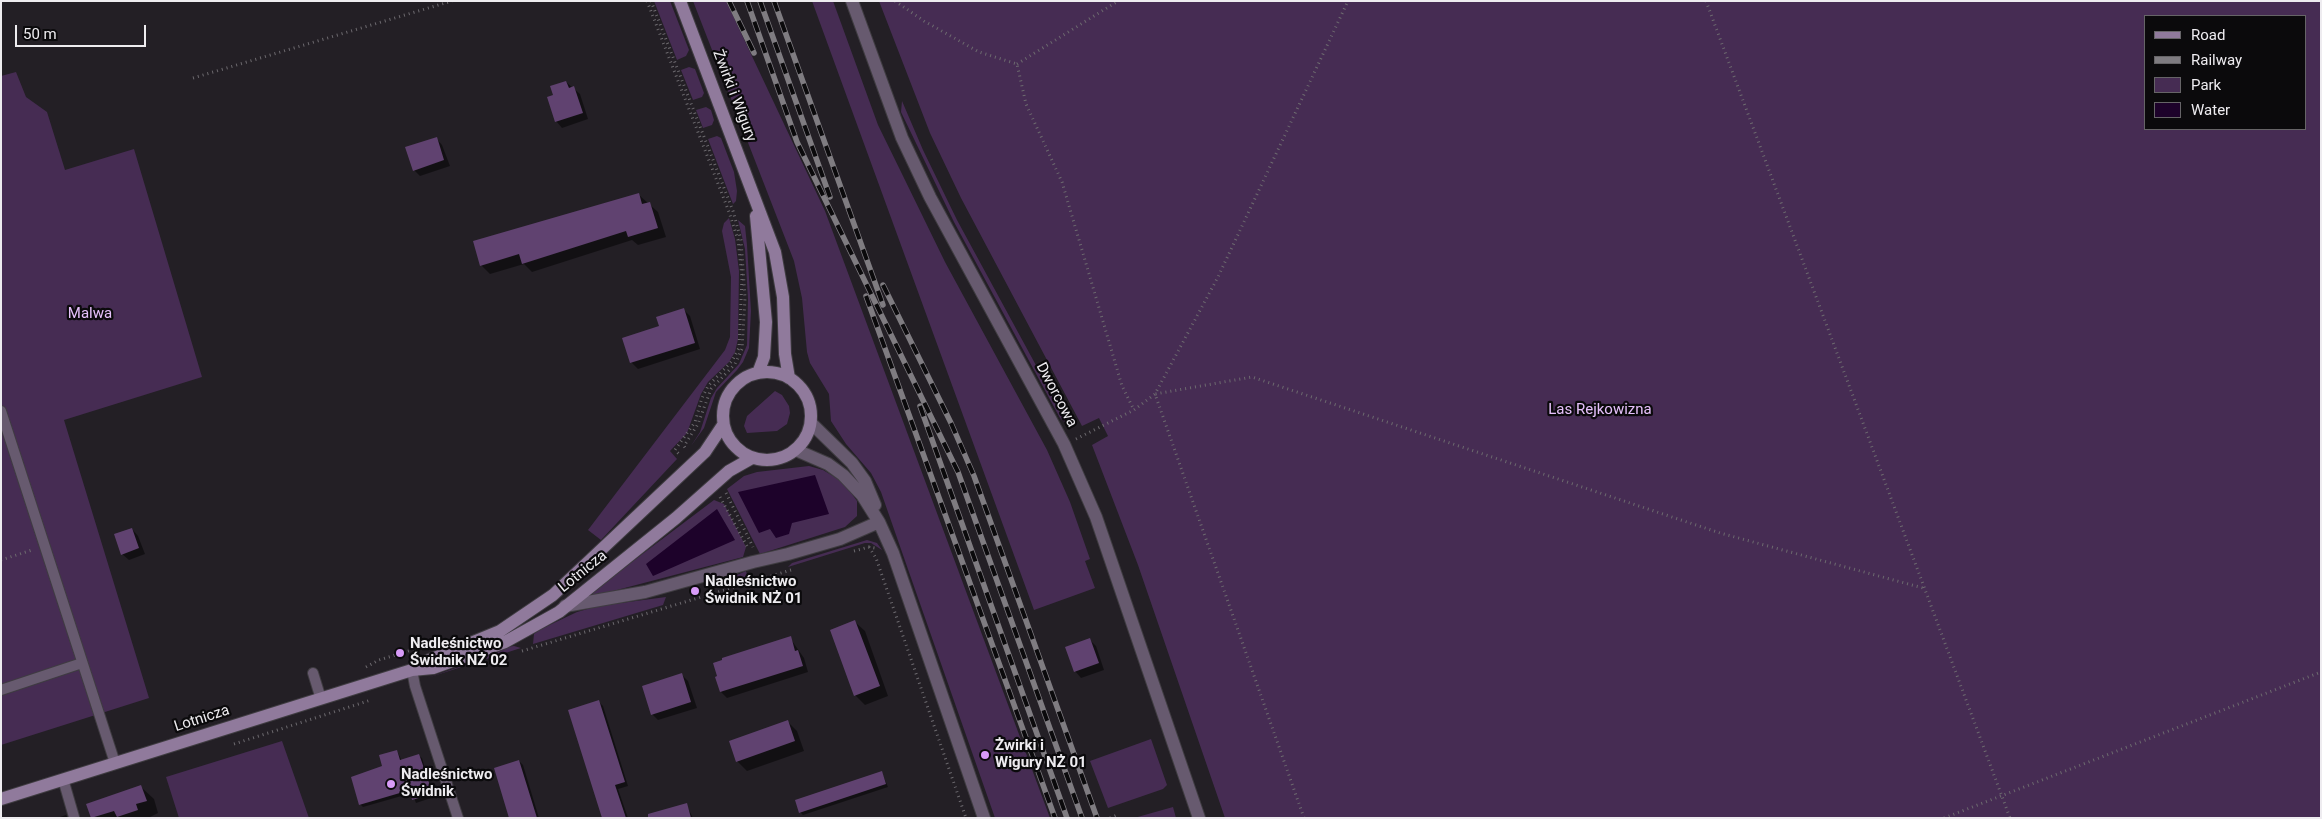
<!DOCTYPE html>
<html>
<head>
<meta charset="utf-8">
<style>
	body { margin:0 }
	#map { position:relative; width:2322px; height:819px; overflow:hidden; background:#231f25; font-family:Roboto,sans-serif }
	canvas { display:block }
	.frame { position:absolute; inset:0; border:2px solid #eeecf0; pointer-events:none }
	.legend { position:absolute; left:2144px; top:15px; width:162px; height:115px; box-sizing:border-box; background:#0b0a0c; border:1px solid #666467; margin:0; padding:6px 9px; list-style:none; font-size:15px; color:#eeecf0 }
	.legend li { display:flex; align-items:center; gap:10px; height:25px }
	.legend b { width:25px; border:1px solid #666467 }
	.scale { position:absolute; left:15px; top:25px; width:131px; height:22px; box-sizing:border-box; border:2px solid #eeecf0; border-top:0; padding-left:6px; font-size:15px; line-height:18px; white-space:nowrap; color:#eeecf0; -webkit-text-stroke:4px #0b0a0c; paint-order:stroke }
</style>
</head>
<body>
<div id="map">
<canvas width="2322" height="819"></canvas>
<div class="frame"></div>
<ul class="legend">
<li><b style="height:6px;background:#907a9c"></b>Road</li>
<li><b style="height:6px;background:#7f7c81"></b>Railway</li>
<li><b style="height:14px;background:#462c53"></b>Park</li>
<li><b style="height:14px;background:#1d022a"></b>Water</li>
</ul>
<div class="scale">50 m</div>
</div>
<script>
const ctx = document.querySelector('canvas').getContext('2d');
ctx.lineJoin = 'round';
function fill(path, color) { ctx.fillStyle = color; ctx.fill(path, 'evenodd'); }
const shape = rows => new Path2D(rows.map(r => 'M' + r).join(''));
function trace(path, color, width, dash) { ctx.strokeStyle = color; ctx.lineWidth = width; ctx.lineCap = dash ? 'butt' : 'round'; ctx.setLineDash(dash || []); ctx.stroke(path); }
function drawText(font, color, halo, rows, align = 'center') {
  ctx.font = font + ' Roboto,sans-serif'; ctx.lineWidth = 4.5; ctx.setLineDash([]); ctx.textBaseline = 'middle'; ctx.strokeStyle = halo; ctx.fillStyle = color; for (const [text, x, y, turn = 0] of rows) {
    ctx.save(); ctx.translate(x, y); ctx.rotate((+turn || 0) * Math.PI / 180); ctx.textAlign = isNaN(turn) ? turn : align; if (halo) ctx.strokeText(text, 0, 0); ctx.fillText(text, 0, 0); ctx.restore();
  }
}
fill(shape([
	[654,1,670,1,689,50,686,56,677,60],
	[693,1,726,1,825,211,1050,818,995,818,881,492,871,473,846,444,831,421,829,394,810,363,807,352,802,298,794,261],
	[812,1,833,1,878,125,903,176,945,262,1047,450,1070,502,1090,559,1085,561,1095,588,1034,610],
	[879,1,2321,1,2321,818,1225,818,1138,565,1092,445,1108,436,1099,418,1082,426,961,198,930,133],
	[2146,16,2306,16,2306,129,2146,129],
	[689,67,695,69,704,93,702,97,693,100,681,70],
	[16,72,26,97,47,112,65,170,134,149,202,377,64,420,149,698,1,745,1,76],
	[902,101,923,150,957,220,1069,426,1060,418,954,222,901,112],
	[706,107,711,110,714,120,712,125,703,128,696,110],
	[717,136,721,138,734,172,737,191,736,201,733,204,708,139],
	[729,218,735,239,739,271,738,339,735,352,729,362,708,382,701,394,687,433,670,451,677,459,601,540,588,530,725,350,730,337,731,277,722,231,724,223],
	[738,220,745,226,747,245,751,311,749,348,743,362,737,370,716,392,704,428,691,446,700,432,711,398,717,388,739,364,747,345,748,299,745,249],
	[775,391,782,395,789,406,790,413,787,424,777,431,747,433,744,426,747,416],
	[809,466,823,470,838,479,849,490,857,501,857,516,845,527,760,554,727,489,744,476,757,472],
	[714,500,724,504,746,547,743,557,594,596,592,592],
	[867,540,877,543,882,550,871,543,865,543,788,567,792,563],
	[746,571,747,575,746,578,715,588,714,585],
	[666,597,663,605,533,644,534,634,539,630,577,612,598,606],
	[514,646,521,648,427,678,479,660,506,647],
	[1151,739,1167,785,1163,789,1108,808,1090,761],
	[282,741,309,818,179,818,166,777],
	[1173,807,1176,818,1134,818]
]), '#462c53');
fill(shape([
	[815,475,829,514,792,523,789,534,776,538,770,529,759,533,738,492],
	[717,509,735,540,653,576,646,564]
]), '#1d022a');
fill(shape([
	[566,82,580,94,588,119,562,128,556,121],
	[436,138,442,145,450,166,420,176,414,170],
	[639,195,658,212,666,237,638,245,632,240,532,272,524,264,490,274,481,265],
	[684,310,690,316,700,349,638,369,631,362,661,327],
	[132,529,138,536,145,554,129,560,122,554],
	[855,622,865,631,888,696,865,705,855,695],
	[790,638,804,658,808,672,727,698,721,692],
	[1089,639,1096,646,1104,670,1081,678,1075,671],
	[682,675,688,681,697,708,658,720,652,714],
	[599,702,603,706,628,786,618,789,628,818,599,818,603,816],
	[788,722,797,731,804,751,747,771,737,761],
	[397,751,402,761,419,756,422,758,434,797,416,803,412,793,363,807,360,804,384,767],
	[519,761,523,765,539,818,511,818],
	[882,773,888,787,803,815,800,812],
	[141,787,154,799,158,813,148,818,92,818,88,805],
	[686,804,693,818,662,818],
	[66,815,68,818,57,818]
]), '#0007');
fill(shape([
	[566,81,569,88,574,86,583,113,555,122,547,97,553,95,550,86],
	[437,137,444,160,413,171,405,147],
	[639,193,642,204,650,202,658,228,628,237,626,231,522,264,519,254,480,266,473,241],
	[684,308,695,343,630,363,622,338,659,326,656,317],
	[132,528,139,548,121,555,114,534],
	[855,620,880,686,854,696,830,630],
	[791,636,795,651,798,650,803,666,720,692,715,677,717,676,713,663,722,660,722,658],
	[1090,638,1099,663,1074,672,1065,647],
	[682,673,691,702,651,715,642,686],
	[599,700,625,782,615,785,626,818,602,818,568,710],
	[788,720,795,741,736,762,729,741],
	[397,750,400,760,419,754,433,794,412,800,410,790,359,805,351,777,382,766,379,755],
	[519,760,537,818,509,818,494,768],
	[882,771,886,784,799,813,795,800],
	[141,785,147,801,136,804,138,810,117,817,114,811,91,818,86,804],
	[687,803,691,818,648,818,648,814]
]), '#604270');
const service = shape([
	[1,411,115,763],
	[412,670,415,686,458,818],
	[313,673,321,699],
	[1,690,82,663],
	[63,779,74,817]
]);
const minor = shape([
	[852,1,902,138,930,197,1064,444,1096,517,1199,818],
	[811,423,852,463,865,481,875,505],
	[796,450,828,464,843,475,862,495,879,522,893,553,984,818],
	[565,606,645,592,753,562,788,554,840,539,879,522]
]);
const secondary = shape([
	[680,1,775,252,783,297,785,354,789,378],
	[756,216,766,322,764,357,758,373],
	'723 416a44 44 0 1 1 88 0a44 44 0 1 1-88 0Z',
	[427,661,500,631,553,595,705,452,723,425],
	[1,799,412,670,433,668,505,642,559,612,676,518,729,471,752,458]
]);
trace(service, '#3f3c41', 12);
trace(minor, '#3f3c41', 14);
trace(secondary, '#3f3c41', 14);
trace(shape([
	[647,1,729,212,738,240,742,277,739,348,732,361,708,386,702,398,695,422,675,450,681,456],
	[651,1,733,211,741,240,745,298,742,349,735,364,711,389,698,424,684,446,686,449],
	[895,1,924,21,979,52,1017,64,1026,104,1062,182,1122,386,1134,410],
	[1706,1,2010,818],
	[1017,64,1118,1],
	[193,78,452,1],
	[1076,439,1134,410,1155,394,1218,277,1348,1],
	[726,493,753,547],
	[720,497,748,548],
	[869,547,876,558,966,818],
	[854,551,869,547,875,548],
	[1,560,32,550],
	[522,651,791,570],
	[366,667,379,660,418,648],
	[234,744,371,700],
	[1110,818,1117,815],
	[1304,818,1155,394,1252,377,1720,533,1923,588],
	[1944,818,2321,672]
]), '#6d6a6f', 3, [1, 4]);
trace(service, '#675a6f', 10);
trace(minor, '#675a6f', 12);
trace(secondary, '#907a9c', 12);
const rail = shape([
	[729,1,754,53],
	[747,1,797,142,958,472,1082,818],
	[760,1,830,197],
	[774,1,883,305],
	[883,285,951,423,974,476,1097,818],
	[866,296,1055,818],
	[920,406,1067,818]
]);
trace(rail, '#7f7c81', 5.5);
trace(rail, '#0b0a0c', 4, [11]);
for (const [x, y, r, color] of [
	[695,591,5,"#d89bf8"],
	[400,653,5,"#d89bf8"],
	[985,755,5,"#d89bf8"],
	[391,784,5,"#d89bf8"]
]) { const dot = new Path2D(); dot.arc(x, y, r, 0, 2 * Math.PI); ctx.fillStyle = color; ctx.fill(dot); trace(dot, '#0b0a0c', 2); }
drawText('15px', '#eeecf0', '#0b0a0c', [
	["Żwirki i Wigury",734,96,69],
	["Dworcowa",1056,395,62],
	["Lotnicza",583,572,-39],
	["Lotnicza",202,719,-18]
]);
drawText('15px', '#e6c0fb', '#0b0a0c', [
	["Malwa",90,314],
	["Las Rejkowizna",1600,410]
]);
drawText('bold 15px', '#eeecf0', '#0b0a0c', [
	["Nadleśnictwo",705,582],
	["Świdnik NŻ 01",705,599],
	["Nadleśnictwo",410,644],
	["Świdnik NŻ 02",410,661],
	["Żwirki i",995,746],
	["Wigury NŻ 01",995,763],
	["Nadleśnictwo",401,775],
	["Świdnik",401,792]
], 'left');
</script>
</body>
</html>
